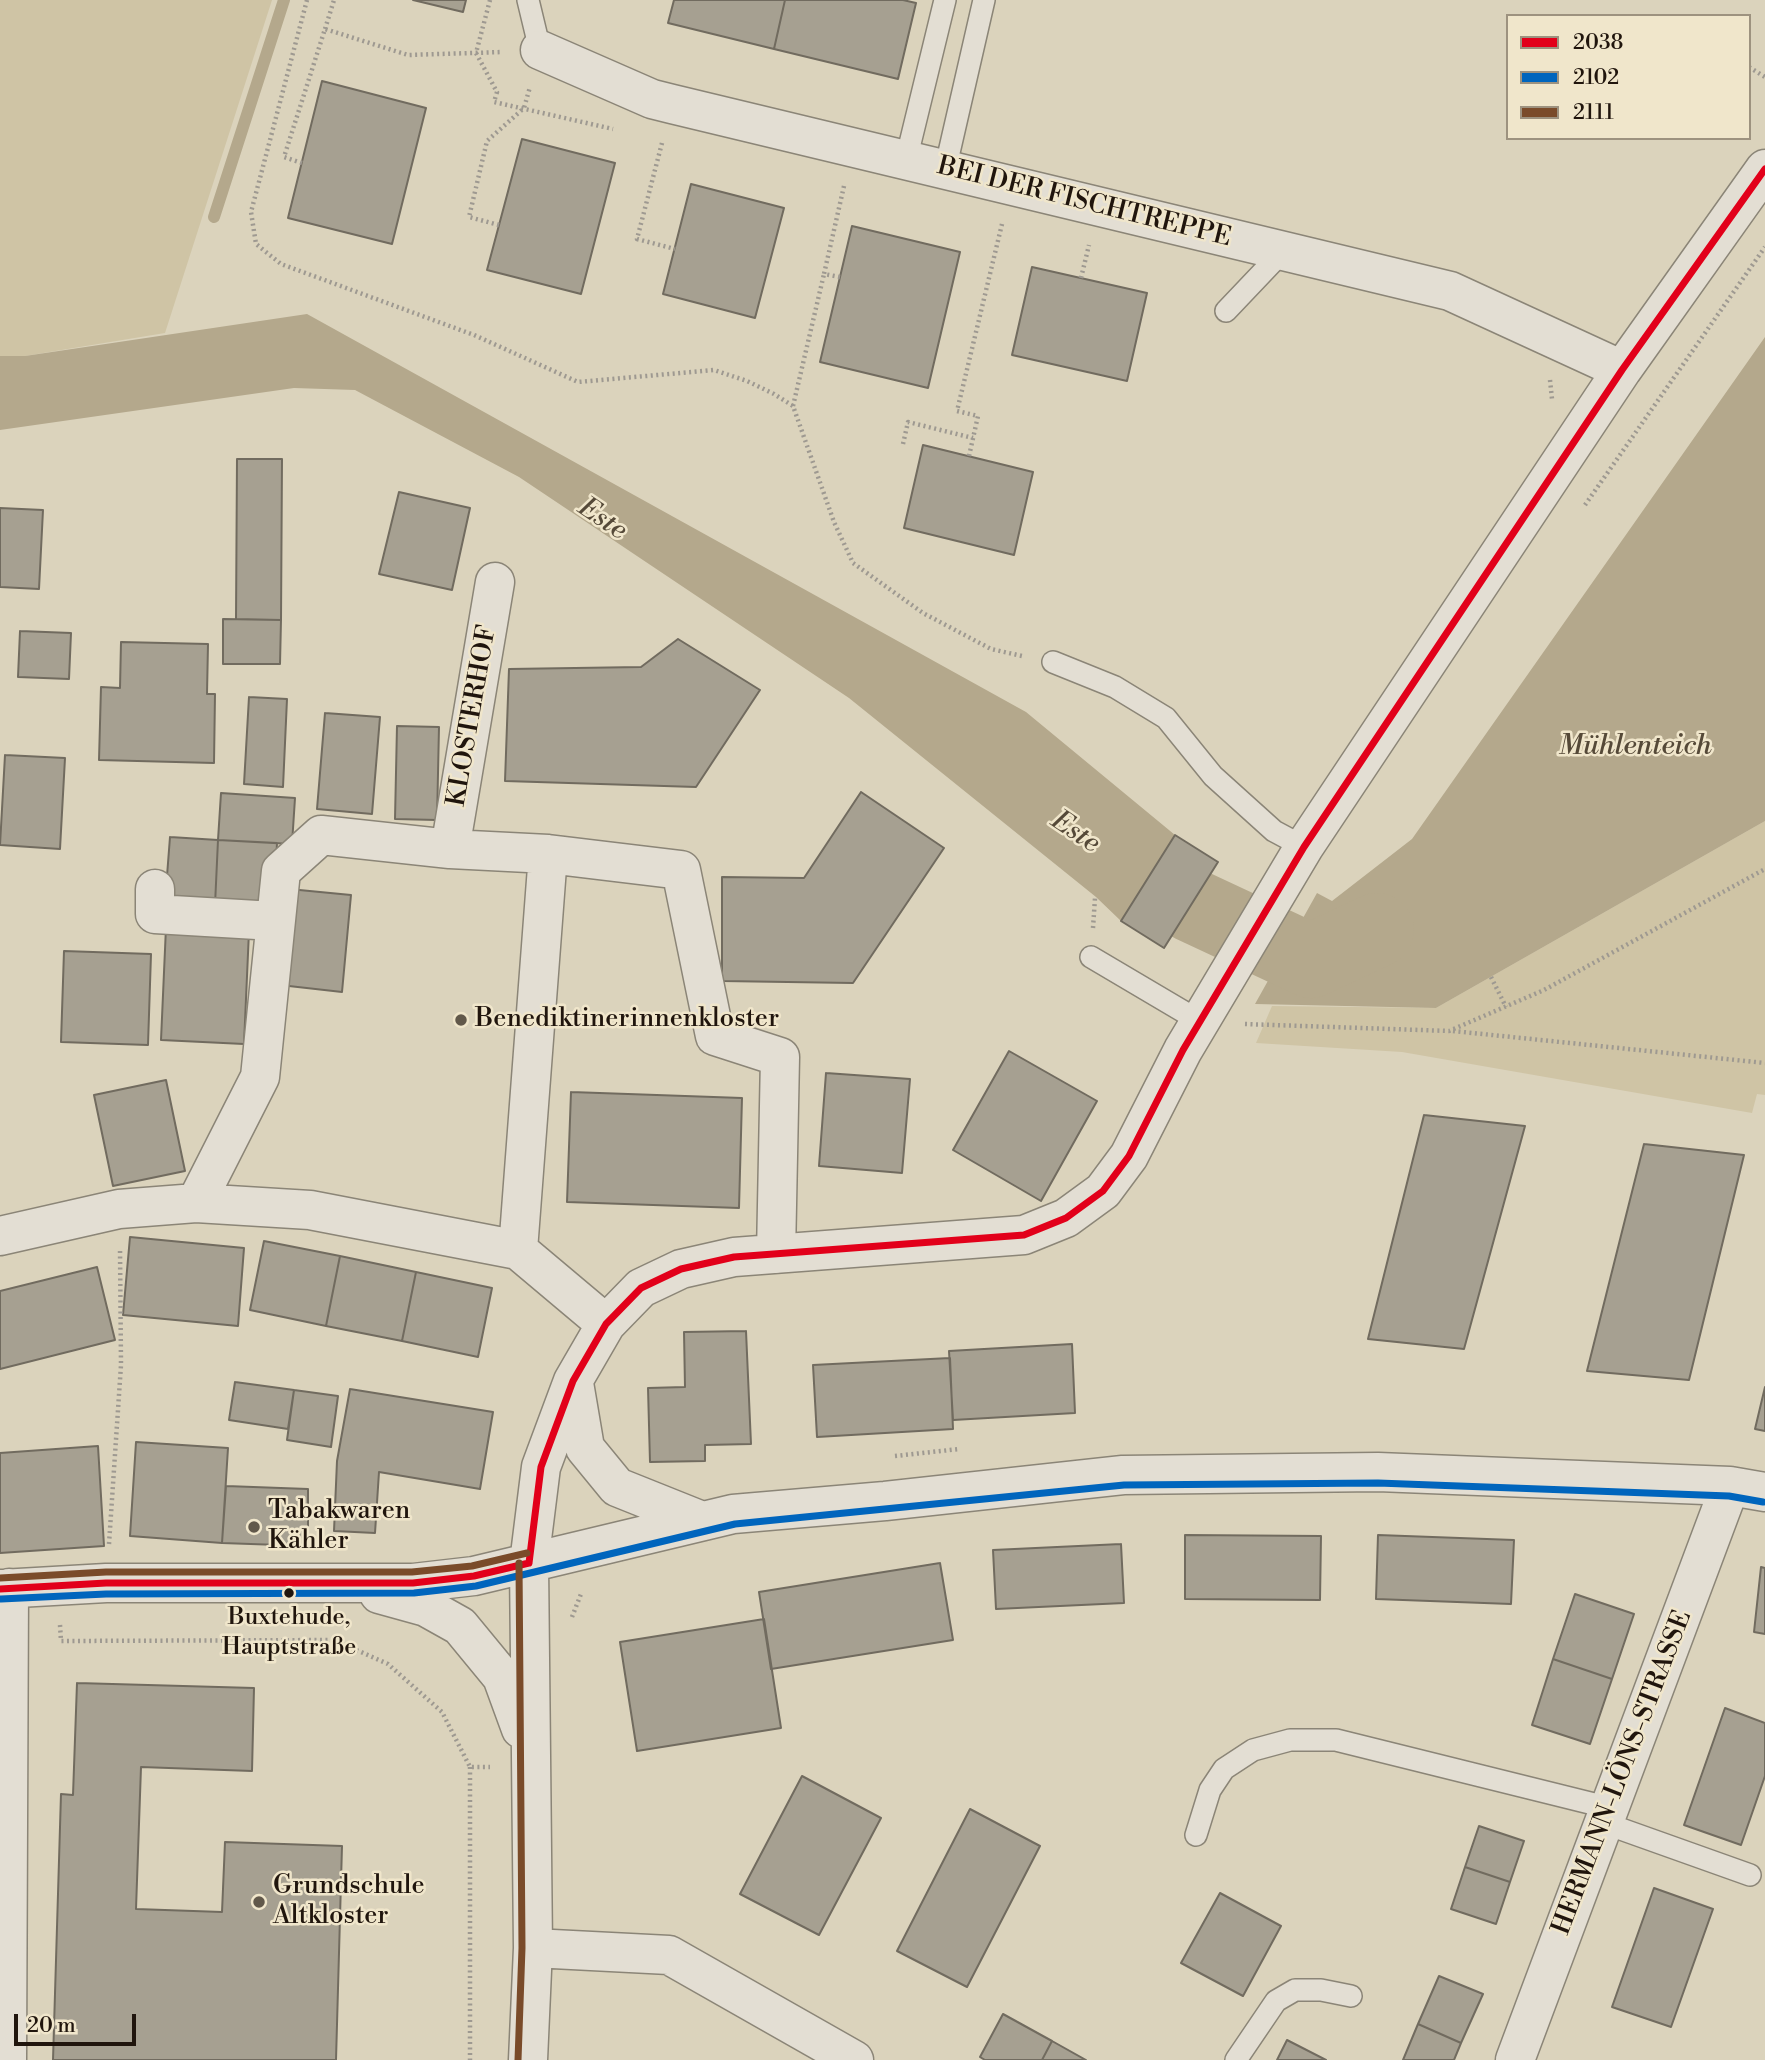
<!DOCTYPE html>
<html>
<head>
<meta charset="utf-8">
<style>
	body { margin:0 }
	#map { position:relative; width:1765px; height:2060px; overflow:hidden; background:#dbd3bc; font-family:"Libre Bodoni",serif }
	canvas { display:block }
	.legend { position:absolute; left:1506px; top:14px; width:245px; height:126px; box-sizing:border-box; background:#f0e6cb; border:2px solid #9d927f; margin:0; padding:9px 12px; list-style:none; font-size:21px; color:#20150d }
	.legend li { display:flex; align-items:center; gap:14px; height:35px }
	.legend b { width:35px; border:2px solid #9d927f }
	.scale { position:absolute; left:14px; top:2014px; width:122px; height:32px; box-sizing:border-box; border:4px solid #20150d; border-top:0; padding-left:9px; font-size:21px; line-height:24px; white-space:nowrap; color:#20150d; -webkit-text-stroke:5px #f0e6cb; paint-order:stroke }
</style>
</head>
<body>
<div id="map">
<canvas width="1765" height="2060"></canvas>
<ul class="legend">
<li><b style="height:9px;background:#e2001a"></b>2038</li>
<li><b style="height:9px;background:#0065bd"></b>2102</li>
<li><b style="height:9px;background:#7a4b2a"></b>2111</li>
</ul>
<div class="scale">20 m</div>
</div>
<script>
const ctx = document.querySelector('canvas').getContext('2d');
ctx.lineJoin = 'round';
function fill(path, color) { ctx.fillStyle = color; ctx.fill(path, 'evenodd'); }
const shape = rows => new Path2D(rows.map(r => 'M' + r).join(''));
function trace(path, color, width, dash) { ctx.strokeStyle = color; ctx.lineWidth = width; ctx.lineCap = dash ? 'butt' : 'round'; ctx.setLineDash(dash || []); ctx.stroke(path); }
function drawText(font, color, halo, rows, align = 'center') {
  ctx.font = font + ' "Libre Bodoni",serif'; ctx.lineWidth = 5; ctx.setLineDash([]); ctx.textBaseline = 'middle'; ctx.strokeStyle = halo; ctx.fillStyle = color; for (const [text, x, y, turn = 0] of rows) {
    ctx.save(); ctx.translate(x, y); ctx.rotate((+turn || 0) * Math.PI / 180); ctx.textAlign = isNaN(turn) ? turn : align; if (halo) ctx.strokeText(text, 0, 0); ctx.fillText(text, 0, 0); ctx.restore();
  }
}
fill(shape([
	[0,0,272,0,165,333,25,356,0,356],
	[1765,821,1765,1095,1757,1094,1752,1113,1402,1052,1256,1043,1272,1006,1436,1008]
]), '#cfc4a5');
fill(shape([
	[307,314,1026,712,1175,835,1121,921,1096,897,849,698,519,477,355,390,294,388,0,430,0,356,25,356],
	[1765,337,1765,821,1436,1008,1255,1004,1317,893,1332,901,1412,839]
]), '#b4a88c');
trace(shape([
	[214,217,284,0]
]), '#b4a88c', 12);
trace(shape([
	[1191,905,1311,961,1377,930]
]), '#b4a88c', 74);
const building = shape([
	[413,0,466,0,463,12,413,0],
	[674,0,785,0,774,49,668,23,674,0],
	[785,0,903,0,916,3,898,79,774,49,785,0],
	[322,81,426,108,392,244,288,218,322,81],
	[522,139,615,163,581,294,487,270,522,139],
	[691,184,784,208,755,318,663,294,691,184],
	[852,226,960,252,928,388,820,362,852,226],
	[1032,267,1147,293,1127,381,1012,355,1032,267],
	[923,445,1033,472,1014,555,904,528,923,445],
	[237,459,282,459,281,620,236,619,237,459],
	[399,492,470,508,452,590,379,574,399,492],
	[0,508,43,510,39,589,0,587,0,508],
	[223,619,281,620,280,664,223,664,223,619],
	[20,631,71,633,69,679,18,677,20,631],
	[678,639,760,690,696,787,505,781,509,669,641,667,678,639],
	[121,642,208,644,207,694,215,694,214,763,99,760,101,687,120,688,121,642],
	[249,697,287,699,283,787,244,784,249,697],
	[325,713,380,717,372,814,317,809,325,713],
	[397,726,439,727,437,820,395,819,397,726],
	[5,755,65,758,60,849,0,845,5,755],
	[861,792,944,848,853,983,722,981,722,877,804,878,861,792],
	[221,793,295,798,292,844,218,840,221,793],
	[1175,835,1218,862,1164,948,1121,921,1175,835],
	[170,837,218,840,215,905,165,902,170,837],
	[218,840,277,843,274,908,215,905,218,840],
	[289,889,351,895,342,992,280,985,289,889],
	[166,927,249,931,244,1044,161,1040,166,927],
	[64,951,151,954,148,1045,61,1042,64,951],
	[1009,1051,1097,1101,1041,1201,953,1150,1009,1051],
	[826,1073,910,1079,902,1173,819,1166,826,1073],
	[166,1080,185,1171,113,1186,94,1095,166,1080],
	[571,1092,742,1098,739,1208,567,1202,571,1092],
	[1424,1115,1525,1126,1464,1349,1368,1339,1424,1115],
	[1644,1144,1744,1155,1689,1380,1587,1371,1644,1144],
	[130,1237,244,1248,238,1326,123,1315,130,1237],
	[264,1241,340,1256,326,1326,250,1310,264,1241],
	[340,1256,416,1272,402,1341,326,1326,340,1256],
	[97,1267,115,1340,0,1369,0,1291,97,1267],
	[416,1272,492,1288,478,1357,402,1341,416,1272],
	[746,1331,751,1444,705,1445,705,1461,650,1462,648,1388,685,1387,684,1332,746,1331],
	[1072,1344,1075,1413,953,1420,949,1351,1072,1344],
	[950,1358,953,1429,817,1437,813,1365,950,1358],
	[235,1382,294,1390,288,1429,229,1420,235,1382],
	[1765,1387,1765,1431,1755,1429,1765,1387],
	[350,1389,493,1412,480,1489,379,1472,375,1533,334,1531,337,1461,350,1389],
	[294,1390,338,1396,331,1447,287,1440,294,1390],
	[136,1442,228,1448,222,1543,130,1536,136,1442],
	[98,1446,104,1546,0,1553,0,1453,98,1446],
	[226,1486,308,1489,308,1546,222,1543,226,1486],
	[1185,1535,1321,1536,1320,1600,1185,1599,1185,1535],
	[1378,1535,1514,1540,1511,1604,1376,1599,1378,1535],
	[1121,1544,1124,1603,996,1609,993,1550,1121,1544],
	[940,1563,953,1640,771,1669,759,1592,940,1563],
	[1761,1567,1765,1568,1765,1634,1754,1632,1761,1567],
	[1575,1594,1634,1614,1612,1679,1553,1659,1575,1594],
	[764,1619,781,1728,637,1751,620,1642,764,1619],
	[1553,1659,1612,1679,1590,1744,1532,1725,1553,1659],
	[77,1683,254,1688,252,1771,141,1767,136,1909,222,1912,225,1842,342,1846,336,2060,53,2060,61,1794,73,1795,77,1683],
	[1725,1708,1765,1723,1765,1776,1741,1845,1684,1825,1725,1708],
	[802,1776,881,1818,819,1935,740,1894,802,1776],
	[970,1809,1040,1846,967,1987,897,1951,970,1809],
	[1479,1826,1524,1841,1510,1882,1465,1867,1479,1826],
	[1465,1867,1510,1882,1496,1924,1451,1909,1465,1867],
	[1654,1888,1713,1909,1671,2027,1612,2007,1654,1888],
	[1220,1893,1281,1926,1243,1996,1181,1963,1220,1893],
	[1439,1976,1483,1994,1461,2043,1418,2024,1439,1976],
	[1003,2014,1052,2041,1042,2060,985,2060,980,2057,1003,2014],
	[1418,2024,1461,2043,1454,2060,1403,2060,1418,2024],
	[1287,2040,1326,2060,1277,2060,1287,2040],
	[1052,2041,1086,2060,1042,2060,1052,2041]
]);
fill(building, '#a6a091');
trace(building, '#716b5f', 2);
const service = shape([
	[528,0,540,50],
	[906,160,945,0],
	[945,170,984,0],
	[1226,311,1283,251],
	[1053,662,1115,687,1166,718,1213,776,1274,831,1304,847],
	[1091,957,1201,1022],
	[1604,1823,1750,1875],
	[1196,1835,1210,1790,1224,1769,1253,1750,1290,1740,1336,1740,1610,1808],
	[1236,2060,1276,2001,1295,1990,1321,1990,1351,1996]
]);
const minor = shape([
	[540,50,652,99,672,104,1450,291,1622,370],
	[450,849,495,582],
	[155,889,155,914,274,921],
	[196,1203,260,1077,281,871,321,835,450,849,548,854,681,870,715,1036,780,1057,776,1254],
	[0,1236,119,1209,196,1203,310,1210,518,1250,606,1324],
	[518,1250,548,854],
	[574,1383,585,1448,617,1487,702,1521],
	[0,1589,106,1583,413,1583,474,1576,733,1514,885,1501,1123,1475,1378,1472,1730,1486,1765,1492],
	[379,1594,426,1607,460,1626,502,1677,521,1729],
	[533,1948,669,1955,854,2060],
	[7,2060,9,1588],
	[528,2060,533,1948,529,1563,541,1467,573,1381,606,1324,641,1288,681,1269,734,1257,1024,1235,1066,1218,1103,1191,1129,1156,1183,1050,1304,847,1622,370,1765,169],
	[1515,2060,1730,1486]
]);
trace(service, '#8b8577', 24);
trace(minor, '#8b8577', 41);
trace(shape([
	[307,0,251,212,256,244,281,264,474,335,578,382,714,370,747,381,774,394,793,406,834,522,853,563,923,613,991,649,1022,656],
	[490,0,476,53,497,92,494,102,613,129],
	[325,29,334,0],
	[1749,67,1765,77],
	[662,143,637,239,675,249],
	[302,163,284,157,325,29,408,55,503,52],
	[499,225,469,217,487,141,524,108,530,87],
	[840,277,824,274,844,186],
	[1081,278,1089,245],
	[1550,380,1552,399],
	[793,406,824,274],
	[903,444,908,422,973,438],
	[969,456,978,416,957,411,1002,224],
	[1585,505,1765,247],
	[1093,928,1095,898],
	[1491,977,1506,1007],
	[1245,1024,1449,1031,1544,990,1765,869],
	[1453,1031,1765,1063],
	[895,1456,959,1449],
	[109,1544,121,1365,120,1248],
	[572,1617,581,1594],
	[60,1625,61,1641,334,1640,388,1664,442,1712,470,1767,490,1767],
	[470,1767,470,2060]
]), '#9e9991', 4.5, [2, 3.5]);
trace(service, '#e3ded3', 21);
trace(minor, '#e3ded3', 38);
trace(shape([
	[529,1563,541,1467,573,1381,606,1324,641,1288,681,1269,734,1257,1024,1235,1066,1218,1103,1191,1129,1156,1183,1050,1304,847,1622,370,1765,169],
	[0,1589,106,1583,413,1583,474,1576,529,1563]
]), '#e2001a', 7);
trace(shape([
	[1,1599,106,1594,414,1593,476,1586,735,1524,1124,1485,1378,1483,1729,1496,1763,1502]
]), '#0065bd', 7);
trace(shape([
	[0,1578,106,1572,412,1572,472,1566,527,1553],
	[518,2060,522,1948,519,1563]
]), '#7a4b2a', 7);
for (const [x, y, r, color] of [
	[461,1020,7,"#61584a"],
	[254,1527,7,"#61584a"],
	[289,1593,6,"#20150d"],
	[259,1902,7,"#61584a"]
]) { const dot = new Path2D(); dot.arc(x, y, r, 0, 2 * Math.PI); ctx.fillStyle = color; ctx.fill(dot); trace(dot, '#f0e6cb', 2.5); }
drawText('24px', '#20150d', '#f0e6cb', [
	["Buxtehude,",289,1618],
	["Hauptstraße",289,1648]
]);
drawText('26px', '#20150d', '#f0e6cb', [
	["BEI DER FISCHTREPPE",1084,203,14],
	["KLOSTERHOF",473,716,-80],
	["HERMANN-LÖNS-STRASSE",1623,1773,-69]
]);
drawText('26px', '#20150d', '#f0e6cb', [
	["Benediktinerinnenkloster",475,1020],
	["Tabakwaren",268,1512],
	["Kähler",268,1542],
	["Grundschule",273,1887],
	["Altkloster",273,1917]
], 'left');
drawText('italic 28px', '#554938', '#f0e6cb', [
	["Este",602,520,34],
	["Mühlenteich",1635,747],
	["Este",1075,833,34]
]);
</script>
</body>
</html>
